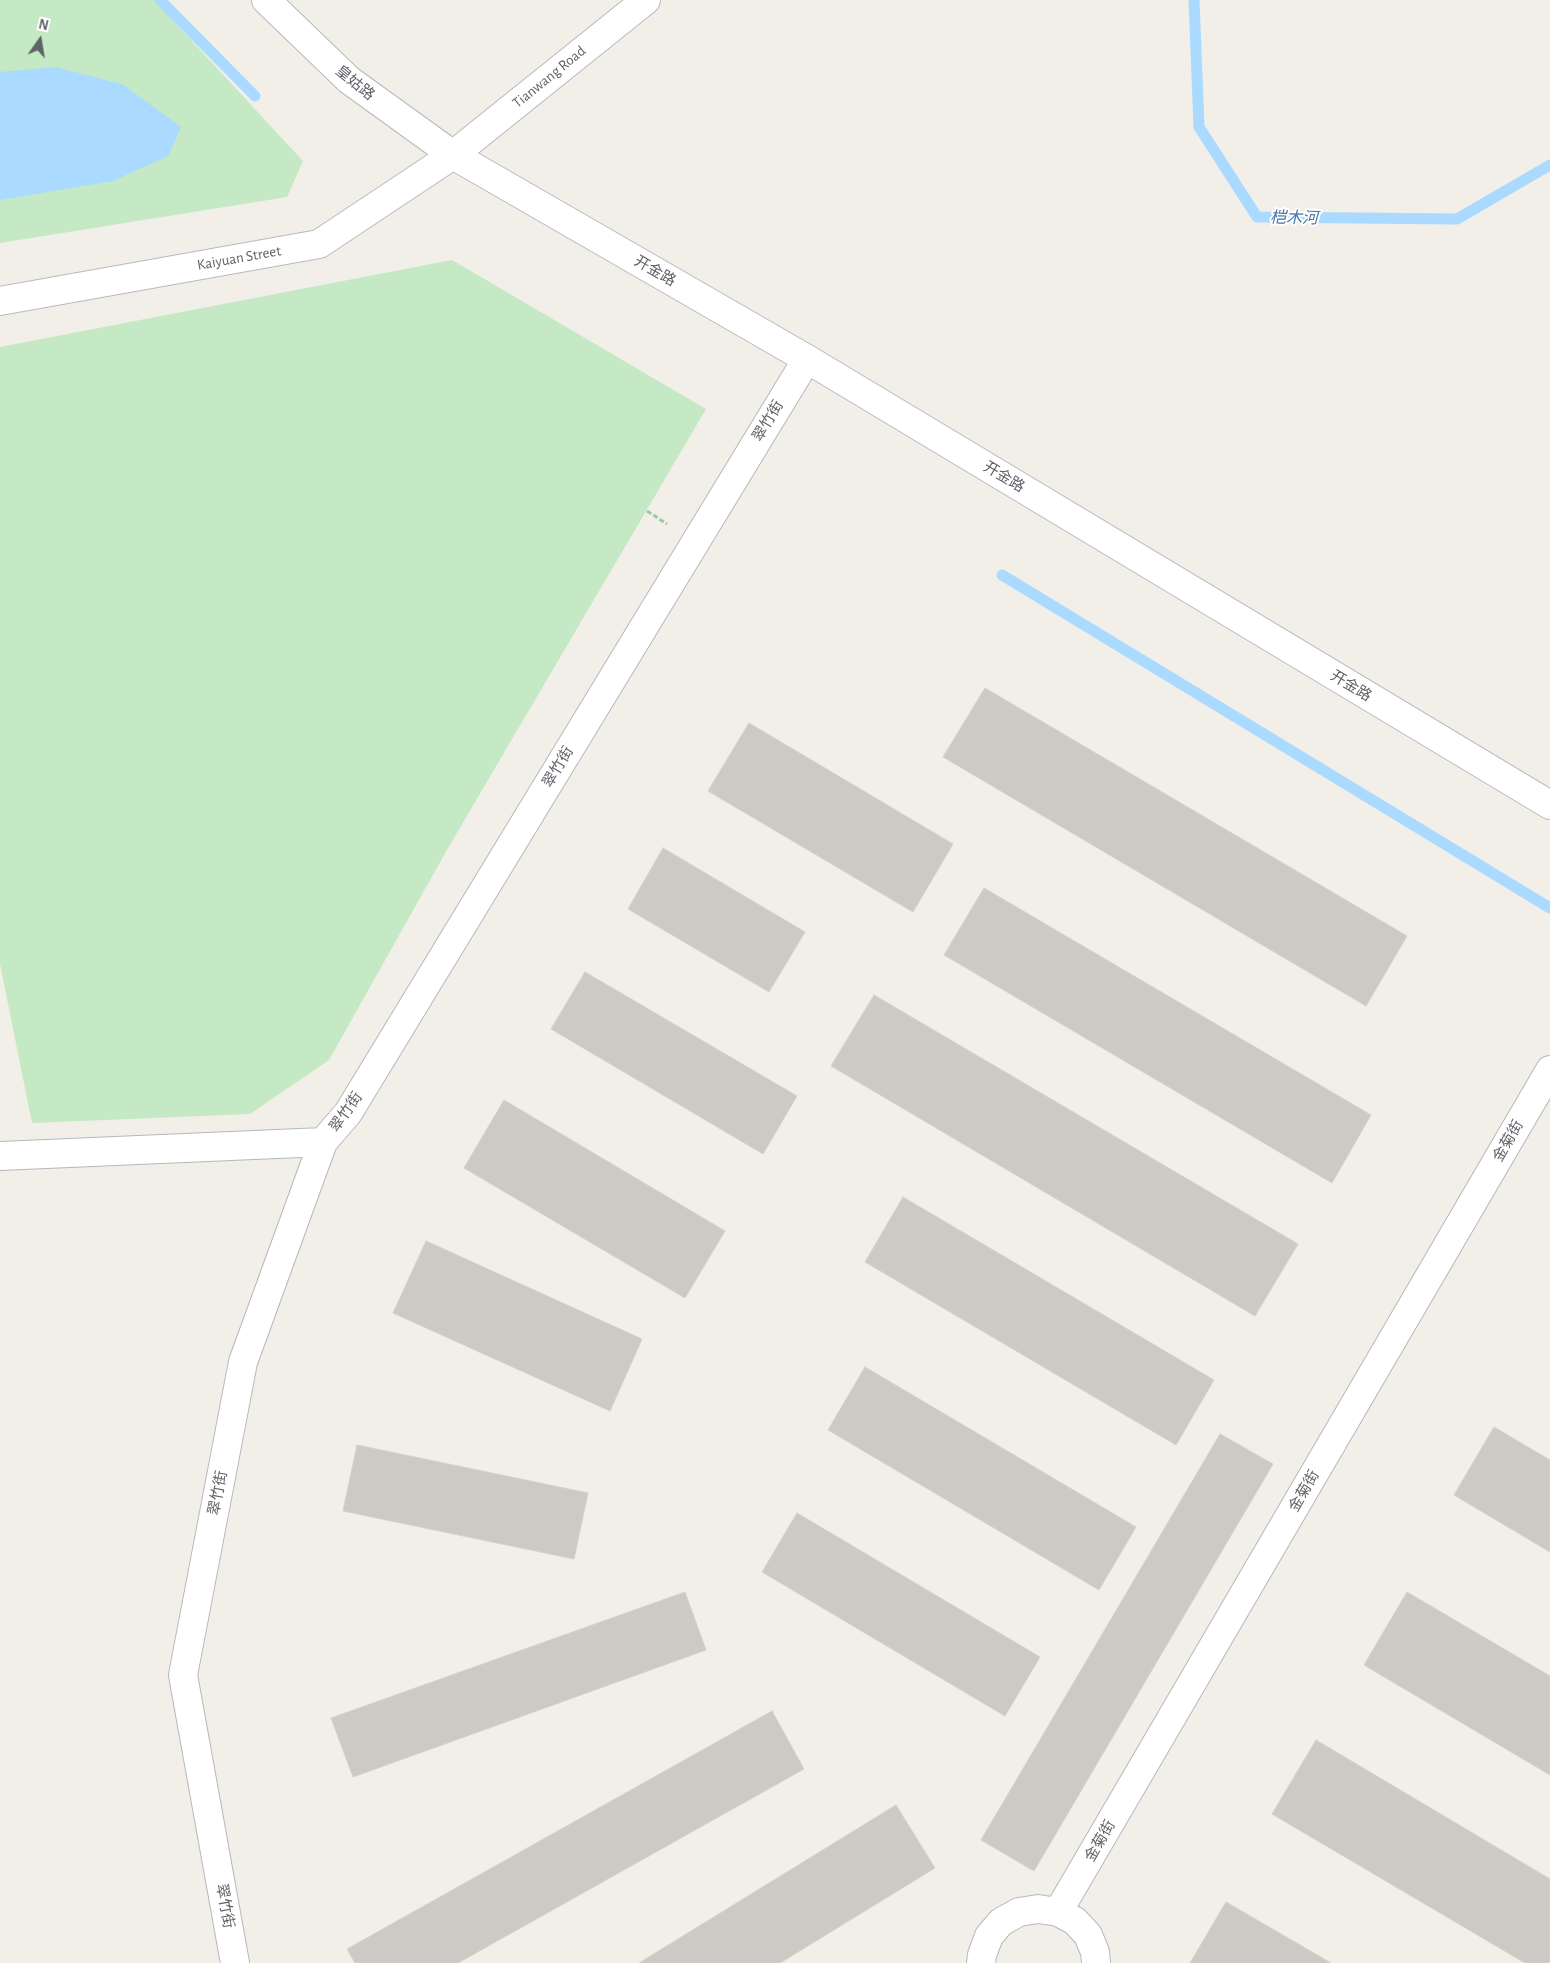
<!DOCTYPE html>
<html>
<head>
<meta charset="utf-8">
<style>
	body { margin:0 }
	#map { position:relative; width:1550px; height:1963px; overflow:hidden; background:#f1efe8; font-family:"Alegreya Sans",sans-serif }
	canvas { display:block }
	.north { position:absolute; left:15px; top:15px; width:50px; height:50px; -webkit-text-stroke:4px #fff; paint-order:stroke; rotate:13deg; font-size:14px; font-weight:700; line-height:20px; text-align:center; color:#5f6368 }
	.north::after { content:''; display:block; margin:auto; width:18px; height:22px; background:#5f6368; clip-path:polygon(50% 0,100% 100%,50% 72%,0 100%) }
</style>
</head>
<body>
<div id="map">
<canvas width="1550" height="1963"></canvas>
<div class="north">N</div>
</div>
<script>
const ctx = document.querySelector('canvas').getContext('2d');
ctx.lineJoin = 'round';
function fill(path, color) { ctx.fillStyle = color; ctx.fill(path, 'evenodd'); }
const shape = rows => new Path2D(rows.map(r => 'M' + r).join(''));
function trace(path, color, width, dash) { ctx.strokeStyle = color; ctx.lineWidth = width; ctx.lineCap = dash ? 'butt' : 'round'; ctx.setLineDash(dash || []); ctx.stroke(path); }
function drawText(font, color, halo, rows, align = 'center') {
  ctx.font = font + ' "Alegreya Sans","Noto Sans SC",sans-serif'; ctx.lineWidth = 4; ctx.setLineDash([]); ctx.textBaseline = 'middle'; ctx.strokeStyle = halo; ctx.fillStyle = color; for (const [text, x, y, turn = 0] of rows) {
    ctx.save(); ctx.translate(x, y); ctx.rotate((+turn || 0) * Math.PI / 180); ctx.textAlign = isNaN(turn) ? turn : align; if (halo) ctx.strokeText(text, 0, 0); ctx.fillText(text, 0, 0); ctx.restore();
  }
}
fill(shape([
	[0,0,154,0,303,161,287,197,0,243],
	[452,260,706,409,448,848,329,1060,250,1114,32,1123,0,964,0,347]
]), '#c5e8c5');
fill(shape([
	[55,67,122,84,181,127,168,156,113,181,0,200,0,72]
]), '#aadaff');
trace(shape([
	[160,0,255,96],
	[1194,0,1199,127,1257,217,1457,219,1550,165],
	[1002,575,1550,908]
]), '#aadaff', 11);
const building = shape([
	[985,688,1407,936,1366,1006,943,757,985,688],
	[749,723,953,844,913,912,708,791,749,723],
	[663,848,805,932,769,992,628,909,663,848],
	[984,888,1371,1115,1332,1183,944,955,984,888],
	[585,972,797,1096,763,1154,551,1029,585,972],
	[874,995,1298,1244,1255,1316,831,1066,874,995],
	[504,1100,725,1231,685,1298,464,1168,504,1100],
	[903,1197,1214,1380,1176,1445,865,1262,903,1197],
	[426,1241,642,1339,610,1411,393,1313,426,1241],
	[865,1367,1136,1527,1099,1590,828,1430,865,1367],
	[1494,1427,1550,1460,1550,1552,1454,1495,1494,1427],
	[1220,1434,1273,1464,1034,1871,981,1840,1220,1434],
	[357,1445,588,1493,574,1559,343,1511,357,1445],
	[797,1513,1040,1657,1005,1716,762,1572,797,1513],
	[685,1592,706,1650,353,1777,331,1718,685,1592],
	[1407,1592,1550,1676,1550,1775,1364,1665,1407,1592],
	[772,1711,804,1769,458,1963,355,1963,347,1949,772,1711],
	[1316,1740,1550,1879,1550,1963,1525,1963,1272,1814,1316,1740],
	[896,1805,935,1868,780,1963,639,1963,896,1805],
	[1226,1902,1331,1963,1190,1963,1226,1902]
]);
fill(building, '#cccac5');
trace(building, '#d6d1c6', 1);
const street = shape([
	[0,1156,323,1142],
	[1058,1912,1550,1070],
	[235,1963,183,1675,243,1362,323,1142,348,1113,807,359],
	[981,1963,982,1955,989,1936,1001,1922,1019,1912,1038,1909,1058,1912,1075,1921,1088,1935,1095,1952,1096,1963]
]);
const secondary = shape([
	[266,0,349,80,453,155,807,359,1550,805],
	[0,301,319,244,453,155,646,0]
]);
trace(street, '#b5b8bc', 30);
trace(secondary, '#b6babf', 30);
trace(shape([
	[647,511,667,524]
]), '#9cc7a9', 3, [5, 2.5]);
trace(street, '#fff', 28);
trace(secondary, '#fff', 28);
drawText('15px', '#5f6368', '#fff', [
	["Tianwang Road",549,77,-39],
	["皇姑路",355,83,39],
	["Kaiyuan Street",239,258,-10],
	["开金路",655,271,30],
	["翠竹街",768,421,-59],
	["开金路",1004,477,31],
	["开金路",1351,686,31],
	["翠竹街",558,767,-59],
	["翠竹街",346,1112,-55],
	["金菊街",1508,1141,-60],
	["金菊街",1304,1491,-60],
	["翠竹街",218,1493,-79],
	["金菊街",1100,1841,-60],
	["翠竹街",225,1906,80]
]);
drawText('italic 16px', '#4174aa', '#fff', [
	["桤木河",1294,218,1]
]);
</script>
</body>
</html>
